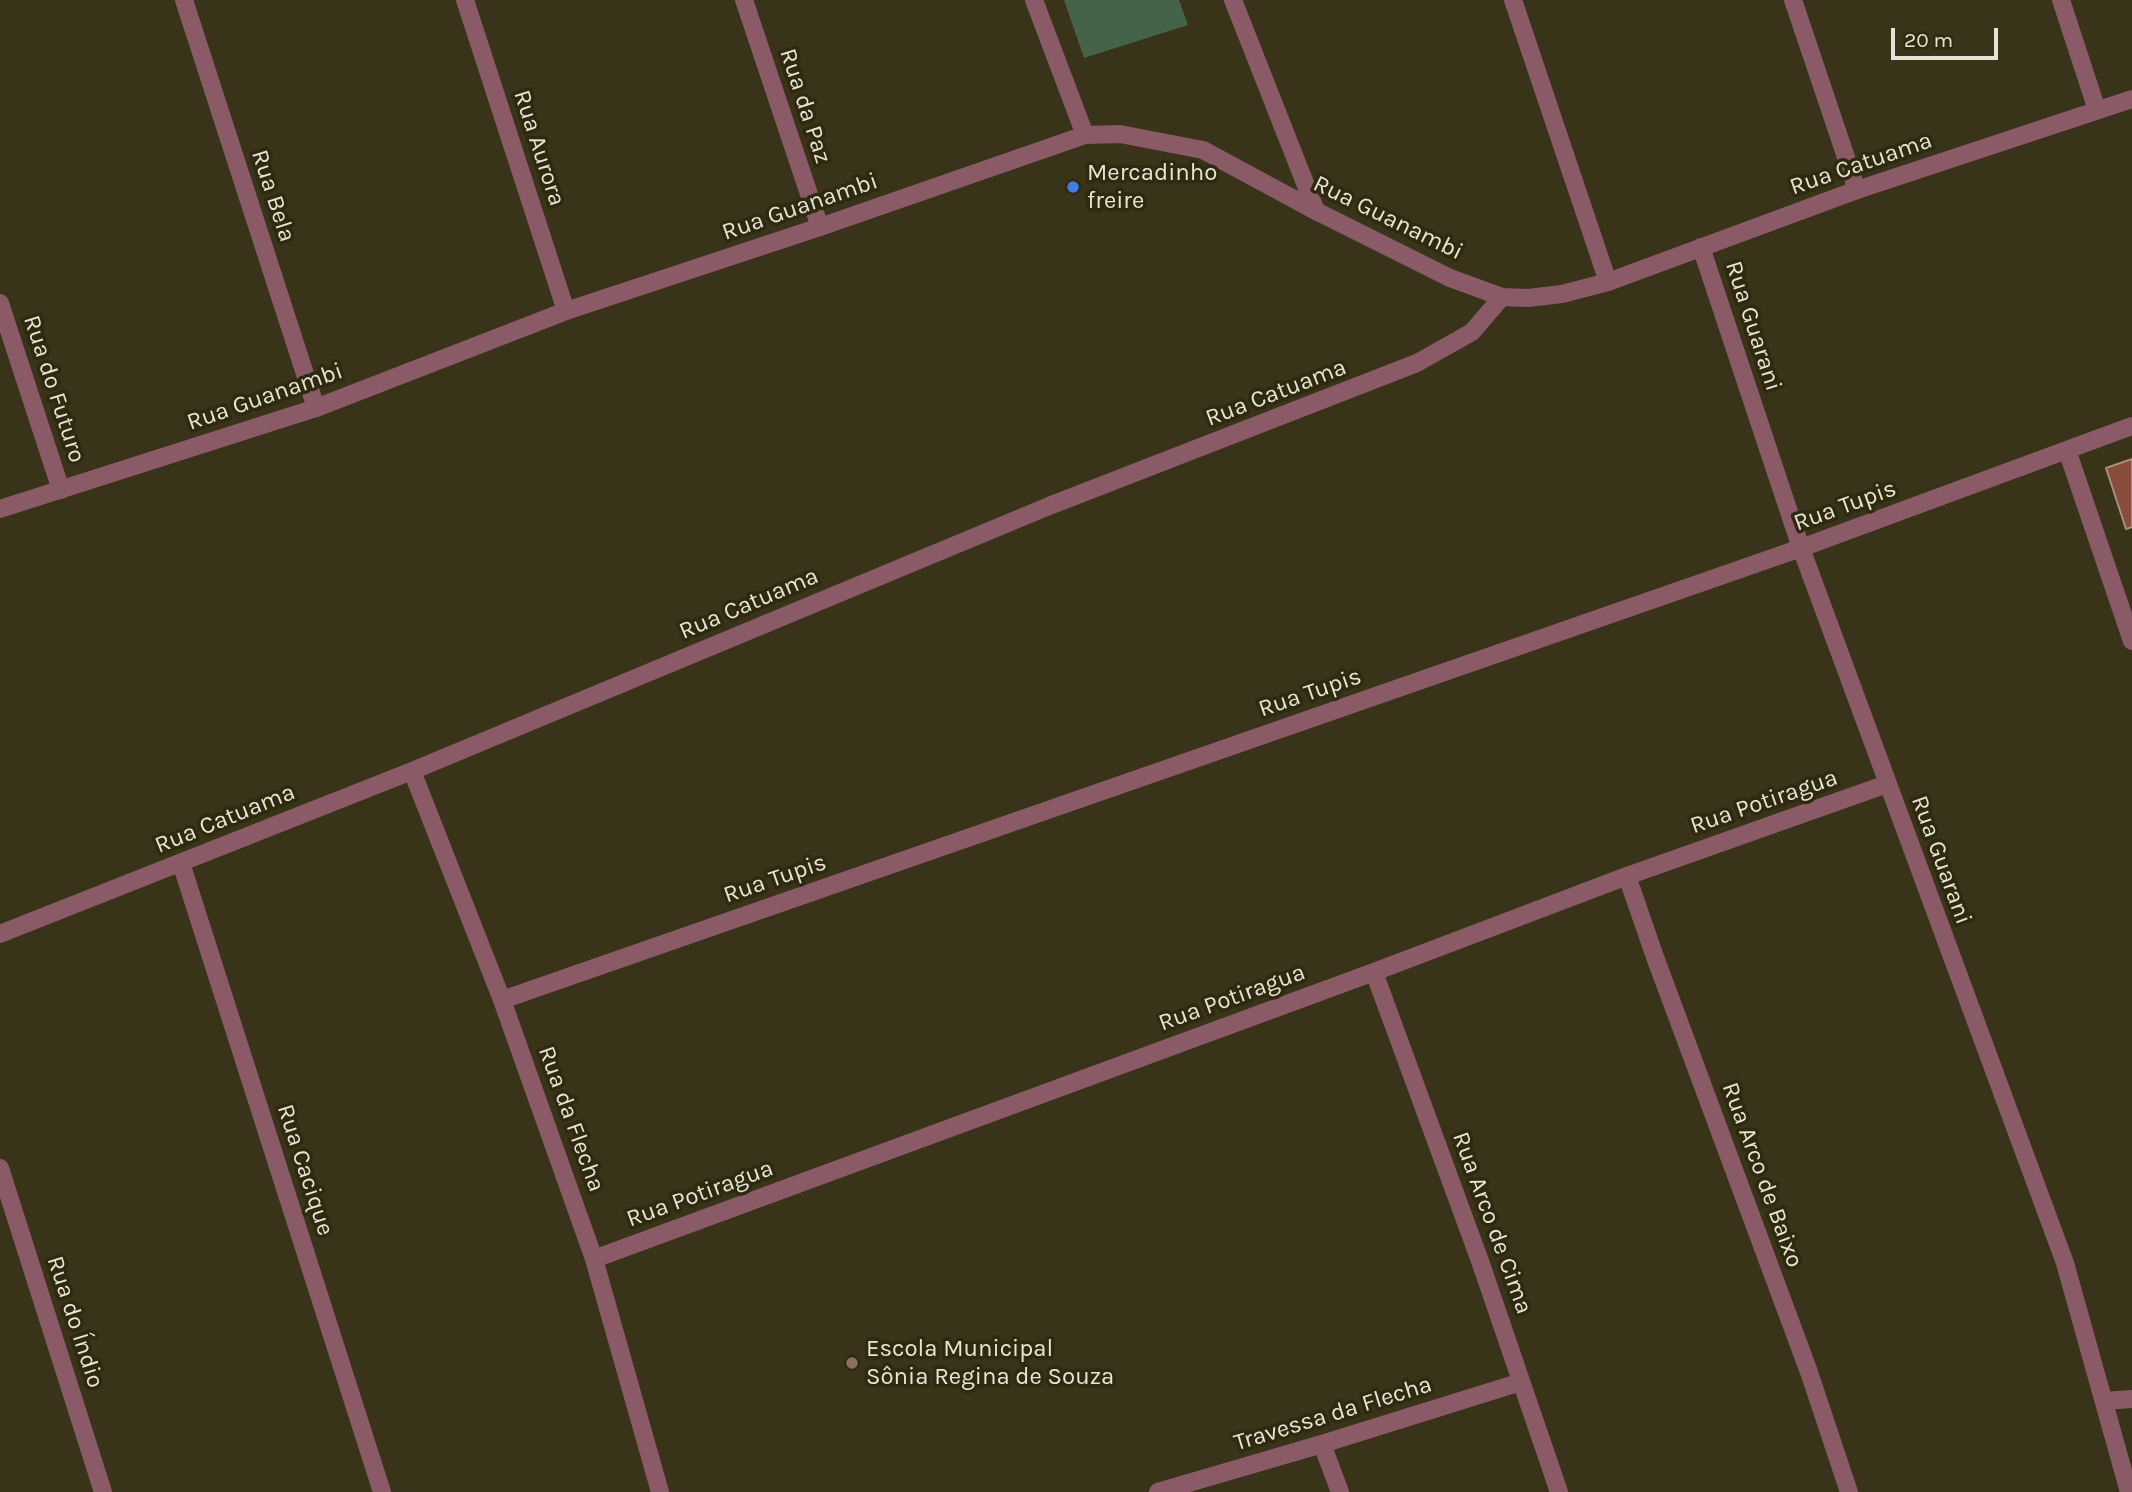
<!DOCTYPE html>
<html>
<head>
<meta charset="utf-8">
<style>
	body { margin:0 }
	#map { position:relative; width:2132px; height:1492px; overflow:hidden; background:#39331a; font-family:Karla,sans-serif }
	canvas { display:block }
	.scale { position:absolute; left:1891px; top:28px; width:107px; height:32px; box-sizing:border-box; border:4px solid #e7e3d5; border-top:0; padding-left:9px; font-size:21px; line-height:24px; white-space:nowrap; color:#e7e3d5; -webkit-text-stroke:5px #2f2910; paint-order:stroke }
</style>
</head>
<body>
<div id="map">
<canvas width="2132" height="1492"></canvas>
<div class="scale">20 m</div>
</div>
<script>
const ctx = document.querySelector('canvas').getContext('2d');
ctx.lineJoin = 'round';
function fill(path, color) { ctx.fillStyle = color; ctx.fill(path, 'evenodd'); }
const shape = rows => new Path2D(rows.map(r => 'M' + r).join(''));
function trace(path, color, width, dash) { ctx.strokeStyle = color; ctx.lineWidth = width; ctx.lineCap = dash ? 'butt' : 'round'; ctx.setLineDash(dash || []); ctx.stroke(path); }
function drawText(font, color, halo, rows, align = 'center') {
  ctx.font = font + ' Karla,sans-serif'; ctx.lineWidth = 7; ctx.setLineDash([]); ctx.textBaseline = 'middle'; ctx.strokeStyle = halo; ctx.fillStyle = color; for (const [text, x, y, turn = 0] of rows) {
    ctx.save(); ctx.translate(x, y); ctx.rotate((+turn || 0) * Math.PI / 180); ctx.textAlign = isNaN(turn) ? turn : align; if (halo) ctx.strokeText(text, 0, 0); ctx.fillText(text, 0, 0); ctx.restore();
  }
}
fill(shape([
	[1064,0,1179,0,1188,25,1084,58]
]), '#456348');
const building = shape([
	[2132,459,2132,527,2126,529,2106,468,2132,459]
]);
fill(building, '#894d3c');
trace(building, '#ab8c83', 2);
trace(shape([
	[184,0,316,408],
	[465,0,566,311],
	[744,0,820,227],
	[1034,0,1085,135],
	[1233,0,1316,211],
	[1513,0,1608,282],
	[1793,0,1857,190],
	[2061,0,2097,110],
	[1701,247,1801,548,2065,1263,2129,1492],
	[0,303,61,490],
	[2067,450,2132,641],
	[412,771,502,1000,594,1259,660,1492],
	[181,863,382,1492],
	[1627,876,1655,957,1809,1372,1849,1492],
	[0,934,412,771,1049,506,1417,363,1472,332,1502,297],
	[1374,972,1480,1261,1559,1492],
	[502,1000,1801,548,2132,426],
	[0,1168,103,1492],
	[594,1259,1374,972,1627,876,1887,784],
	[2104,1401,2132,1399],
	[1322,1444,1340,1492],
	[1158,1492,1322,1444,1521,1382]
]), '#8a5a66', 18);
trace(shape([
	[0,509,316,408,566,311,820,227,1085,135,1120,134,1203,150,1316,211,1450,278,1502,297,1528,298,1562,294,1608,282,1857,190,2132,99]
]), '#8a5a66', 18);
for (const [x, y, r, color] of [
	[1073,187,7,"#3f7fe0"],
	[852,1363,7,"#8d6e63"]
]) { const dot = new Path2D(); dot.arc(x, y, r, 0, 2 * Math.PI); ctx.fillStyle = color; ctx.fill(dot); trace(dot, '#2f2910', 2.5); }
drawText('24px', '#e7e3d5', '#2f2910', [
	["Rua da Paz",805,106,72],
	["Rua Aurora",539,148,72],
	["Rua Catuama",1861,164,-19],
	["Rua Bela",273,196,72],
	["Rua Guanambi",800,207,-19],
	["Rua Guanambi",1388,218,26],
	["Rua Guarani",1753,326,72],
	["Rua do Futuro",54,389,72],
	["Rua Catuama",1276,393,-21],
	["Rua Guanambi",265,397,-19],
	["Rua Tupis",1845,506,-20],
	["Rua Catuama",749,604,-23],
	["Rua Tupis",1310,693,-19],
	["Rua Potiragua",1764,802,-19],
	["Rua Catuama",225,819,-22],
	["Rua Guarani",1941,860,70],
	["Rua Tupis",775,879,-19],
	["Rua Potiragua",1232,998,-20],
	["Rua da Flecha",571,1119,70],
	["Rua Cacique",305,1170,72],
	["Rua Arco de Baixo",1762,1175,70],
	["Rua Potiragua",700,1194,-20],
	["Rua Arco de Cima",1492,1223,70],
	["Rua do Índio",75,1322,72],
	["Travessa da Flecha",1333,1414,-17]
]);
drawText('24px', '#e7e3d5', '#2f2910', [
	["Mercadinho",1087,173],
	["freire",1087,201],
	["Escola Municipal",866,1349],
	["Sônia Regina de Souza",866,1377]
], 'left');
</script>
</body>
</html>
